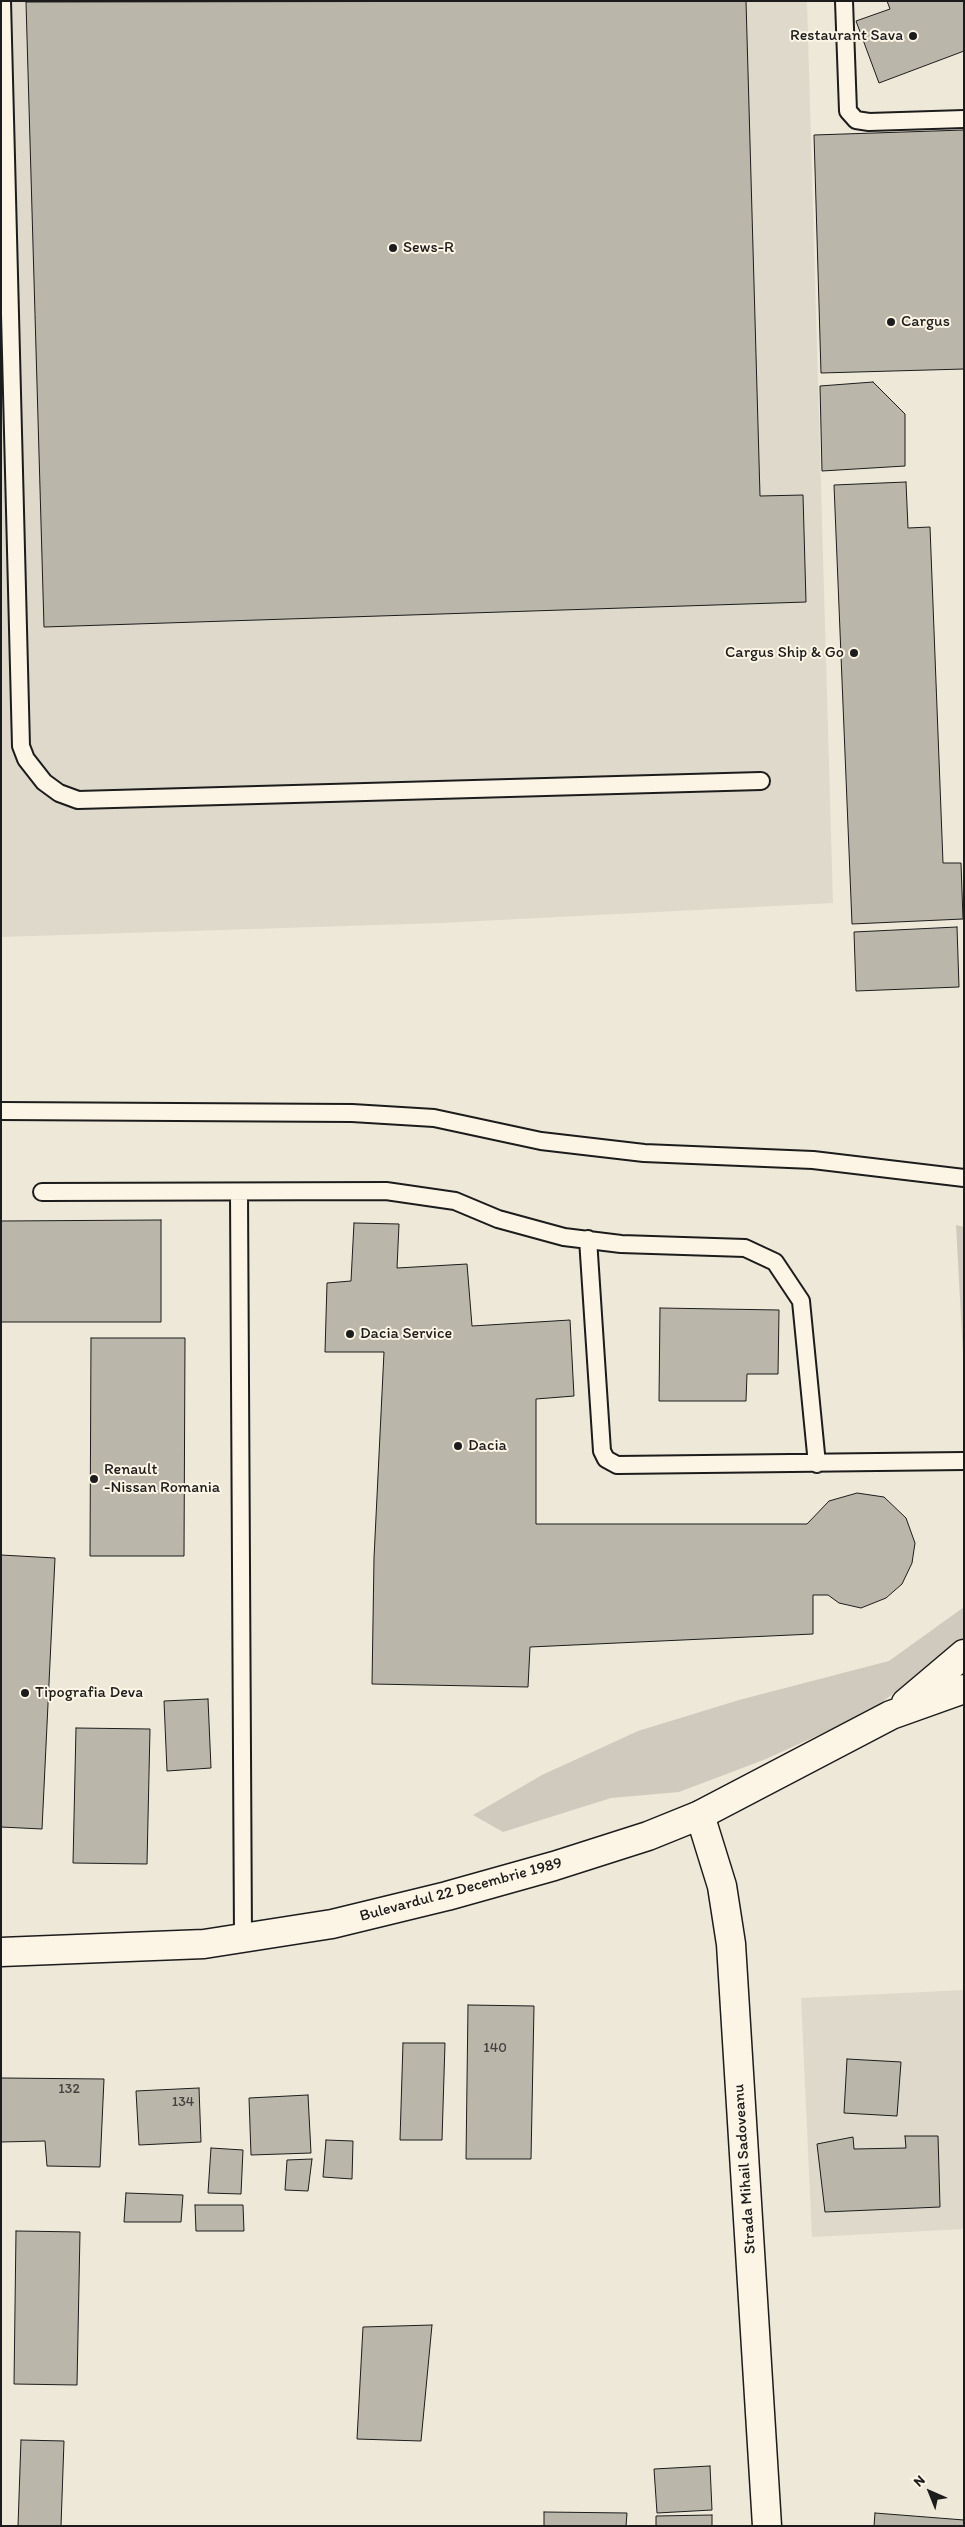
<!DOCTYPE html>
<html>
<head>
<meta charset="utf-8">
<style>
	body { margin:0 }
	#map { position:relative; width:965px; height:2527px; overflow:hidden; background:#eee8d9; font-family:Itim,sans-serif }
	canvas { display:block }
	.frame { position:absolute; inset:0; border:2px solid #1c1c1c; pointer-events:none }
	.north { position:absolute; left:905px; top:2467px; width:50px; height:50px; -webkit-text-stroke:4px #fcf5e5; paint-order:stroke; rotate:316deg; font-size:14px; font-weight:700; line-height:20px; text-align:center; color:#1c1c1c }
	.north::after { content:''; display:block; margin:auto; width:18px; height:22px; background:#1c1c1c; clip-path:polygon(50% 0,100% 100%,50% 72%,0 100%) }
</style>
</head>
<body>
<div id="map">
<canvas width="965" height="2527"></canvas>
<div class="frame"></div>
<div class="north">N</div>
</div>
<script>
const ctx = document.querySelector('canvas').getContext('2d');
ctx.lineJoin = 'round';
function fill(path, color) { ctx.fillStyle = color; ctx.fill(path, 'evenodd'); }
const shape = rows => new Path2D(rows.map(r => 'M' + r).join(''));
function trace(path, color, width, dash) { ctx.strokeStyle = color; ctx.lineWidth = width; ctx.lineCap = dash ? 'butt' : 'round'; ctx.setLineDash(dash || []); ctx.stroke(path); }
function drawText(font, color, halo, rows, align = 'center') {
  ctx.font = font + ' Itim,sans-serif'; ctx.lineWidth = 4; ctx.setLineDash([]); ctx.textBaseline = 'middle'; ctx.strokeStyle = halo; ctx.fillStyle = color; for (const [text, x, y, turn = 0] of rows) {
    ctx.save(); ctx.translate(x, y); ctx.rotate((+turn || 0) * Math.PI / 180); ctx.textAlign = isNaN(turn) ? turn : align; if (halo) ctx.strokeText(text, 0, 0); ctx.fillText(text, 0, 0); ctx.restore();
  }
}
fill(shape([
	[1,1,807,1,833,903,441,923,1,937],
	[964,1990,964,2229,812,2237,801,1998]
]), '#ded9cb');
fill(shape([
	[956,1225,964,1227,964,1373],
	[964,1607,964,1640,869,1712,766,1759,679,1792,611,1798,503,1832,473,1815,542,1775,638,1731,739,1700,889,1661]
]), '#cfcabd');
const building = shape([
	[746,1,760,496,803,495,806,602,44,627,26,2,746,1],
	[887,1,964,1,964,51,879,83,856,21,890,9,887,1],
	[964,130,964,369,821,373,814,135,964,130],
	[873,382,905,414,905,466,822,471,820,386,873,382],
	[906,482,908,528,930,527,943,863,961,863,963,919,852,924,834,485,906,482],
	[957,927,959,987,856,991,854,932,957,927],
	[161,1220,161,1322,1,1322,1,1221,161,1220],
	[354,1223,399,1224,397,1268,467,1264,472,1326,570,1320,574,1396,536,1399,536,1524,807,1524,829,1501,857,1493,884,1497,906,1518,915,1543,912,1563,902,1584,886,1598,861,1608,839,1603,828,1595,813,1595,813,1634,530,1647,528,1687,372,1684,374,1558,384,1352,325,1352,327,1283,351,1281,354,1223],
	[660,1308,779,1310,778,1374,747,1374,746,1401,659,1401,660,1308],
	[91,1338,185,1338,184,1556,90,1556,91,1338],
	[1,1555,55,1558,42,1829,1,1827,1,1555],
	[208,1699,211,1768,167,1771,164,1701,208,1699],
	[76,1728,150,1729,147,1864,73,1863,76,1728],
	[468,2005,534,2006,531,2159,466,2159,468,2005],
	[403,2043,445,2043,442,2140,400,2140,403,2043],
	[847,2059,901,2062,897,2116,844,2113,847,2059],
	[1,2078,104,2079,100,2167,47,2166,45,2141,1,2142,1,2078],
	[199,2088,201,2142,139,2145,136,2091,199,2088],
	[308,2095,311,2153,251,2155,249,2098,308,2095],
	[905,2136,938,2136,940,2207,825,2212,817,2144,853,2137,854,2149,906,2148,905,2136],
	[326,2140,353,2141,352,2179,323,2177,326,2140],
	[211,2148,243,2150,241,2194,208,2193,211,2148],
	[312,2159,308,2191,285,2190,287,2160,312,2159],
	[126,2193,183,2195,181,2222,124,2222,126,2193],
	[195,2205,243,2205,244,2231,196,2231,195,2205],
	[16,2231,80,2232,77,2385,14,2384,16,2231],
	[432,2325,421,2441,357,2439,363,2327,432,2325],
	[21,2440,64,2441,61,2526,18,2526,21,2440],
	[710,2466,712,2510,657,2513,654,2469,710,2466],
	[544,2512,627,2513,626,2526,544,2526,544,2512],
	[875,2513,964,2520,964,2526,874,2526,875,2513],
	[712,2515,712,2526,656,2526,656,2516,712,2515]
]);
fill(building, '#bab6aa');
trace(building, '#1c1c1c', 1);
const lane = shape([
	[2,1,21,746,26,759,44,782,59,793,78,800,761,781],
	[844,1,848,111,856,120,869,122,964,119],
	[1,1111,352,1113,434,1118,541,1141,644,1153,813,1160,964,1178],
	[42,1192,386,1191,455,1201,498,1219,564,1237,621,1244,745,1248,775,1262,801,1301,817,1464],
	[239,1193,243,1939],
	[588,1239,602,1451,606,1459,617,1465,964,1461]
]);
const street = shape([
	[700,1815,722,1886,731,1944,767,2526]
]);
const secondary = shape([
	[906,1703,964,1654],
	[1,1952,204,1944,332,1924,447,1896,554,1866,648,1836,700,1815,891,1715,964,1689]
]);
trace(lane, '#1c1c1c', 20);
trace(street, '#1c1c1c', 31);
trace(secondary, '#1c1c1c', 31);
trace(lane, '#fcf5e5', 16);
trace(street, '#fcf5e5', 28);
trace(secondary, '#fcf5e5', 28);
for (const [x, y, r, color] of [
	[913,36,5,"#1c1c1c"],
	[393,248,5,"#1c1c1c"],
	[891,322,5,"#1c1c1c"],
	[854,653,5,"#1c1c1c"],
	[350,1334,5,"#1c1c1c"],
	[458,1446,5,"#1c1c1c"],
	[94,1479,5,"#1c1c1c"],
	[25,1693,5,"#1c1c1c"]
]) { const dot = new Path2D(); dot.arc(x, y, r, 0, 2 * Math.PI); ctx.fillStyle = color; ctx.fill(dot); trace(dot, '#fcf5e5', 2); }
drawText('14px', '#444240', null, [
	["140",495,2048],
	["132",69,2089],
	["134",183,2102]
]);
drawText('16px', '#1c1c1c', '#fcf5e5', [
	["Restaurant Sava",903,36,"right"],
	["Sews-R",403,248],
	["Cargus",901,322],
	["Cargus Ship & Go",844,653,"right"],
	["Dacia Service",360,1334],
	["Dacia",468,1446],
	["Renault",104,1470],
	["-Nissan Romania",104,1488],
	["Tipografia Deva",35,1693]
], 'left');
drawText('16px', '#1c1c1c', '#fcf5e5', [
	["Bulevardul 22 Decembrie 1989",461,1890,-15],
	["Strada Mihail Sadoveanu",745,2169,-94]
]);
</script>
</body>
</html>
